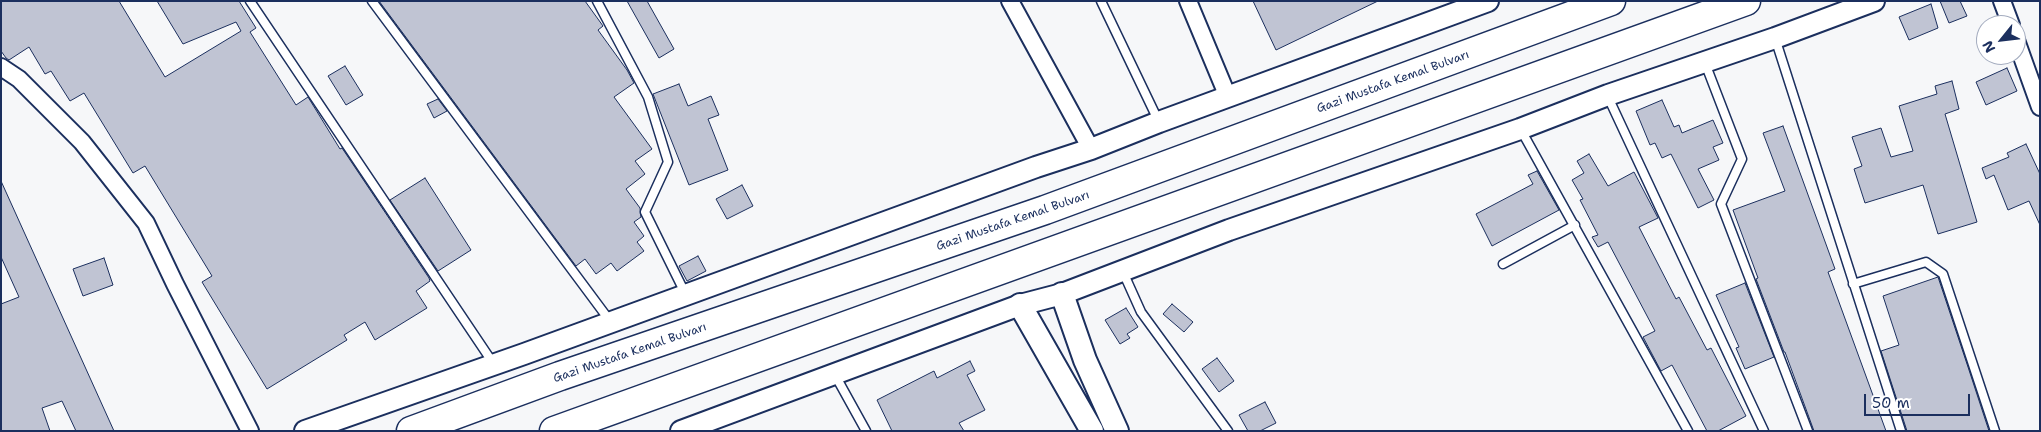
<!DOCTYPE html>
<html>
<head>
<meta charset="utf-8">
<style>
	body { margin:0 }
	#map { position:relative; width:2041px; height:432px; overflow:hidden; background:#f6f7f9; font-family:"Shantell Sans",sans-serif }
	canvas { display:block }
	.frame { position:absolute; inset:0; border:2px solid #1b2f5e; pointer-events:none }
	.north { position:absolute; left:1976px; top:15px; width:50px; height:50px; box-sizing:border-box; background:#fff; border:1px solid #a4acbf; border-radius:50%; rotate:241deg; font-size:14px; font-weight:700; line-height:20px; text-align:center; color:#1b2f5e }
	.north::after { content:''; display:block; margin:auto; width:18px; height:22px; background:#1b2f5e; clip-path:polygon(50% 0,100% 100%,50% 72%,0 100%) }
	.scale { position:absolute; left:1864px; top:394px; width:106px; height:22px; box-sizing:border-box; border:2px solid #1b2f5e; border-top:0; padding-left:6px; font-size:15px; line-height:18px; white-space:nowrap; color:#1b2f5e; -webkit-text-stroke:4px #fff; paint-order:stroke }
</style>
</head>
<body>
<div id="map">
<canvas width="2041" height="432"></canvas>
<div class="frame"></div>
<div class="north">N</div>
<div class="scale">50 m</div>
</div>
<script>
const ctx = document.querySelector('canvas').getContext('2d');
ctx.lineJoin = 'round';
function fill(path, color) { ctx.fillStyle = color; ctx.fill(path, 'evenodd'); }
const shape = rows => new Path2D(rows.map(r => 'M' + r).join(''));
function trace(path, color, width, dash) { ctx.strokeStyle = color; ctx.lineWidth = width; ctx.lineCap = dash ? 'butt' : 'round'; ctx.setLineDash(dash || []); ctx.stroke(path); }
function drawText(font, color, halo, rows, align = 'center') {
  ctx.font = font + ' "Shantell Sans",sans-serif'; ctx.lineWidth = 4.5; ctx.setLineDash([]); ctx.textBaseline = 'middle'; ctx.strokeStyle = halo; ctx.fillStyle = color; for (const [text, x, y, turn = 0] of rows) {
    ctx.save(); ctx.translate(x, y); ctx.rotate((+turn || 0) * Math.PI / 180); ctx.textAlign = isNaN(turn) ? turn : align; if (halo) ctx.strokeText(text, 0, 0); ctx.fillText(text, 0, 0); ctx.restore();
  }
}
const building = shape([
	[1,1,119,1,165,77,241,31,236,22,183,44,157,1,239,1,256,28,250,32,296,105,308,97,340,149,342,148,429,278,430,281,416,291,427,308,375,340,365,322,344,335,347,340,267,389,202,282,212,276,145,166,133,173,84,93,70,101,51,71,45,74,29,47,9,60,6,58,1,51,1,1],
	[379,1,585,1,603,26,598,30,627,70,634,83,614,97,652,149,635,161,645,174,626,189,640,208,641,217,634,222,644,236,637,242,644,251,617,271,611,263,596,274,585,259,576,266,379,1],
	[627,1,647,1,674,49,659,58,627,1],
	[1253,1,1378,1,1276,50,1253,1],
	[1940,1,1960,1,1967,16,1949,23,1940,1],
	[1931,4,1938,28,1909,40,1899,17,1931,4],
	[345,66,363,95,346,105,328,76,345,66],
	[2007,68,2017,91,1986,105,1976,82,2007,68],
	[1952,81,1959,109,1945,114,1977,222,1938,234,1923,185,1865,203,1854,169,1862,166,1852,137,1881,128,1891,157,1913,151,1899,106,1937,94,1935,86,1952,81],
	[679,84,688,106,711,96,719,115,708,119,728,170,689,185,653,94,679,84],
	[438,99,447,111,434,118,427,104,438,99],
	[1662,100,1674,127,1679,125,1682,133,1713,120,1723,143,1713,147,1719,160,1698,169,1714,200,1698,208,1671,154,1662,158,1655,143,1650,145,1636,111,1662,100],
	[1783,126,1835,269,1828,272,1886,431,1814,431,1785,352,1784,352,1756,279,1758,278,1733,210,1785,191,1763,133,1783,126],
	[2026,144,2040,174,2040,225,2029,201,2008,210,1994,175,1986,179,1982,168,2009,157,2007,153,2026,144],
	[1589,154,1608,186,1634,172,1658,218,1639,227,1676,299,1679,297,1707,350,1711,348,1746,416,1718,431,1707,431,1672,365,1661,371,1643,337,1655,331,1608,242,1598,247,1592,237,1598,235,1580,200,1583,199,1572,180,1584,173,1577,161,1589,154],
	[1537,171,1559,210,1492,246,1476,214,1533,184,1528,175,1537,171],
	[425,178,471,250,438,271,390,200,425,178],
	[1,181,114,431,76,431,62,401,42,408,50,431,1,431,1,304,19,297,1,257,1,181],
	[742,185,753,206,727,219,716,199,742,185],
	[698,256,706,271,687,281,679,266,698,256],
	[104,258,113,285,83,296,73,269,104,258],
	[1938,277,1968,367,1989,431,1907,431,1881,351,1899,345,1883,296,1938,277],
	[1745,283,1774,357,1745,369,1736,348,1739,347,1716,295,1745,283],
	[1172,304,1193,322,1184,332,1163,314,1172,304],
	[1126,308,1138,327,1127,334,1130,338,1120,344,1105,320,1126,308],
	[1217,358,1234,381,1219,392,1202,369,1217,358],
	[970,361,975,371,967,375,985,410,959,423,964,431,892,431,877,400,934,371,937,378,970,361],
	[1265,402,1276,423,1260,431,1248,431,1239,415,1265,402]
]);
fill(building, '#c0c4d3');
trace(building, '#1b2f5e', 1);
const service = shape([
	[250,1,493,363],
	[372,1,610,321],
	[597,1,648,97,668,162,645,212,685,293],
	[1101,1,1158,120],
	[1775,38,1901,431],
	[1705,63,1742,159,1721,204,1808,431],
	[1608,97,1764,431],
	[1521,130,1688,431],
	[1503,264,1575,225],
	[1123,272,1141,312,1228,431],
	[1853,284,1926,262,1943,274,1995,431],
	[835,375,866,431]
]);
const minor = shape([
	[1010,1,1091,149],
	[1188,1,1228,97],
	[2002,1,2011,25],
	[2016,40,2040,107],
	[1,67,19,79,82,142,146,223,175,284,250,431]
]);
const tertiary = shape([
	[305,431,524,354,1036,167,1091,149,1159,122,1488,1],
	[681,431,1020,305,1062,294,1229,230,1520,129,1608,95,1775,38,1874,1]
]);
const secondary = shape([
	[1062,294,1085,360,1117,431],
	[1020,305,1092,431]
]);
const trunk = shape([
	[411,431,560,376,1045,210,1611,1],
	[554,431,1746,1]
]);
trace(service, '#1b2f5e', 11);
trace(minor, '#1b2f5e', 20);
trace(tertiary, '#1b2f5e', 24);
trace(secondary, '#1b2f5e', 26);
trace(trunk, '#1b2f5e', 31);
trace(service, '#fff', 8);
trace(minor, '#fff', 16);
trace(tertiary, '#fff', 20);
trace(secondary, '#fff', 22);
trace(trunk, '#fff', 28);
drawText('12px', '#1b2f5e', '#fff', [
	["Gazi Mustafa Kemal Bulvarı",1393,82,-20],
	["Gazi Mustafa Kemal Bulvarı",1013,221,-19],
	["Gazi Mustafa Kemal Bulvarı",630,353,-19]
]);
</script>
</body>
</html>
